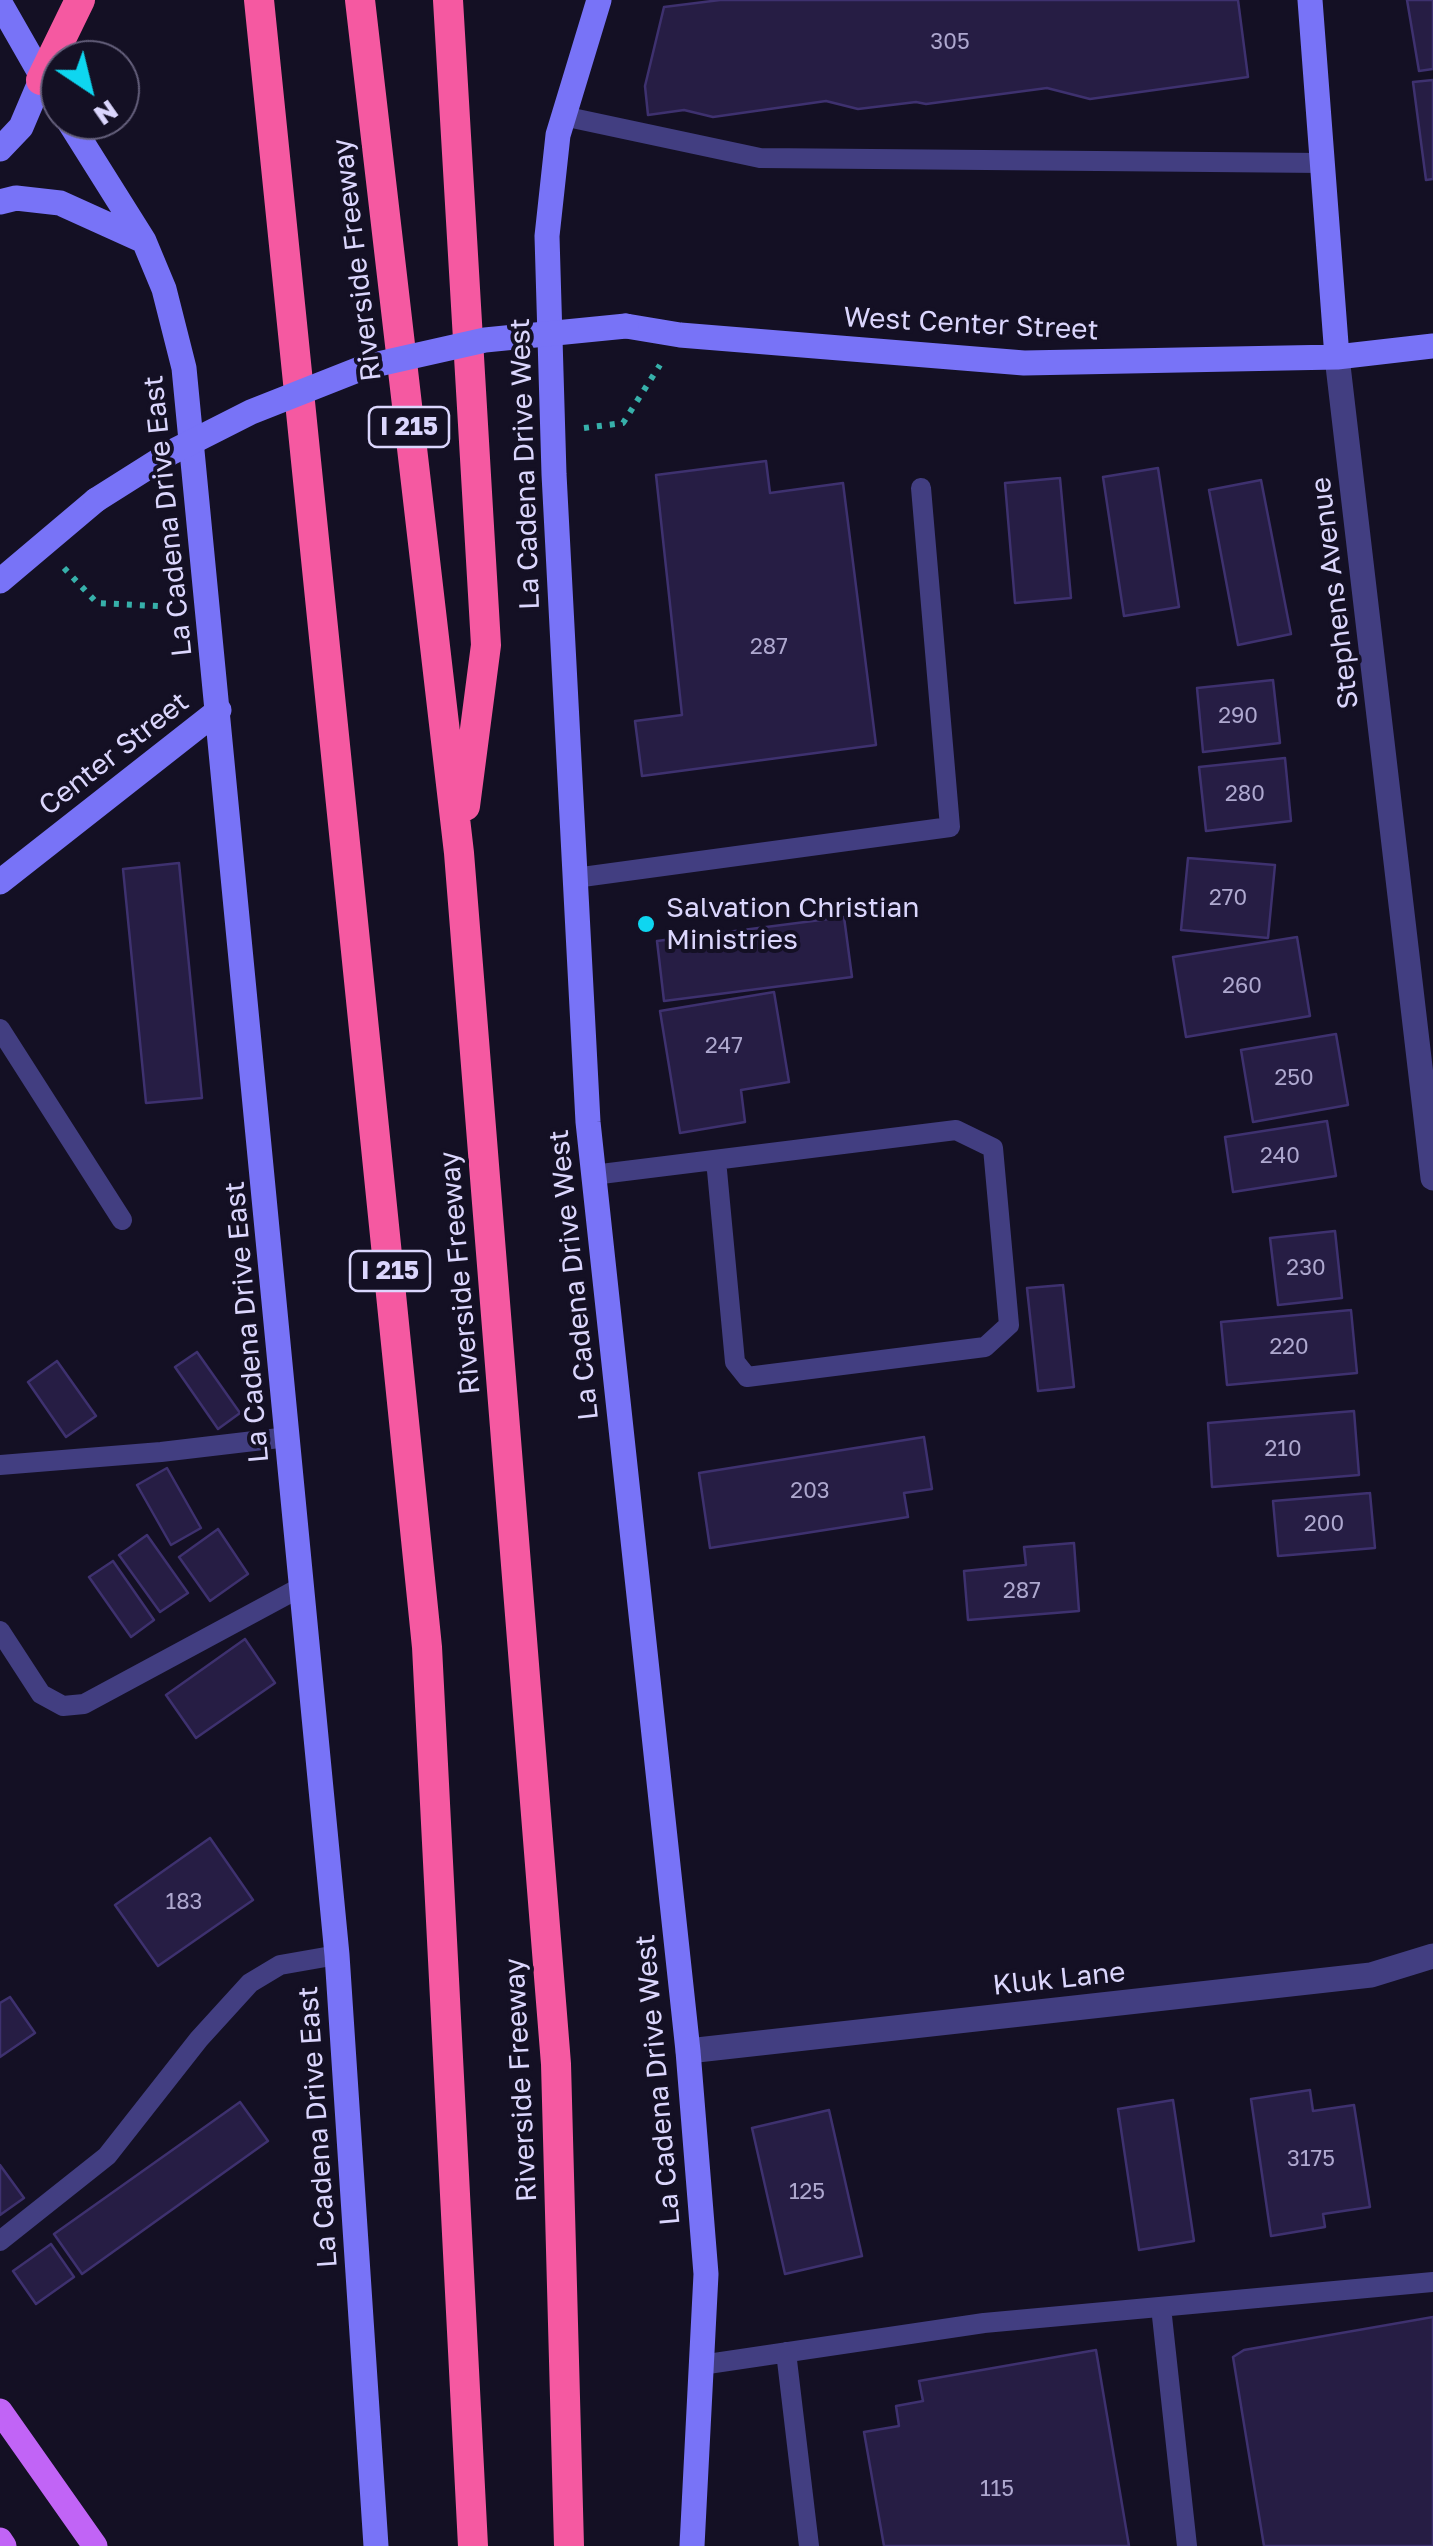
<!DOCTYPE html>
<html>
<head>
<meta charset="utf-8">
<style>
	body { margin:0 }
	#map { position:relative; width:1433px; height:2546px; overflow:hidden; background:#141024; font-family:"Golos Text",sans-serif }
	canvas { display:block }
	.north { position:absolute; left:40px; top:40px; width:100px; height:100px; box-sizing:border-box; background:#141024; border:2px solid #645f7b; border-radius:50%; rotate:145deg; font-size:28px; font-weight:700; line-height:40px; text-align:center; color:#dbd6fd }
	.north::after { content:''; display:block; margin:auto; width:35px; height:45px; background:#0ed6f0; clip-path:polygon(50% 0,100% 100%,50% 72%,0 100%) }
</style>
</head>
<body>
<div id="map">
<canvas width="1433" height="2546"></canvas>
<div class="north">N</div>
</div>
<script>
const ctx = document.querySelector('canvas').getContext('2d');
ctx.lineJoin = 'round';
function fill(path, color) { ctx.fillStyle = color; ctx.fill(path, 'evenodd'); }
const shape = rows => new Path2D(rows.map(r => 'M' + r).join(''));
function trace(path, color, width, dash) { ctx.strokeStyle = color; ctx.lineWidth = width; ctx.lineCap = dash ? 'butt' : 'round'; ctx.setLineDash(dash || []); ctx.stroke(path); }
function drawText(font, color, halo, rows, align = 'center') {
  ctx.font = font + ' "Golos Text",sans-serif'; ctx.lineWidth = 8; ctx.setLineDash([]); ctx.textBaseline = 'middle'; ctx.strokeStyle = halo; ctx.fillStyle = color; for (const [text, x, y, turn = 0] of rows) {
    ctx.save(); ctx.translate(x, y); ctx.rotate((+turn || 0) * Math.PI / 180); ctx.textAlign = isNaN(turn) ? turn : align; if (halo) ctx.strokeText(text, 0, 0); ctx.fillText(text, 0, 0); ctx.restore();
  }
}
const building = shape([
	[720,0,1238,0,1248,77,1090,99,1047,88,926,104,916,102,858,109,826,101,713,117,684,110,648,115,645,86,664,7,720,0],
	[1407,0,1433,0,1433,69,1419,71,1407,0],
	[1433,80,1433,179,1426,180,1413,82,1433,80],
	[766,461,770,493,843,483,876,745,642,776,635,721,682,715,656,475,766,461],
	[1158,468,1179,607,1124,616,1103,477,1158,468],
	[1060,478,1071,598,1015,603,1005,483,1060,478],
	[1261,480,1291,634,1238,645,1209,490,1261,480],
	[1273,680,1280,743,1203,752,1197,688,1273,680],
	[1285,758,1291,821,1206,831,1199,767,1285,758],
	[1188,858,1275,865,1268,938,1181,930,1188,858],
	[179,863,202,1098,146,1103,123,869,179,863],
	[844,917,852,977,664,1001,657,941,844,917],
	[1297,937,1310,1016,1186,1037,1173,957,1297,937],
	[774,992,789,1082,741,1090,745,1122,680,1133,660,1011,774,992],
	[1336,1034,1348,1105,1253,1122,1241,1050,1336,1034],
	[1327,1121,1336,1176,1233,1192,1225,1137,1327,1121],
	[1335,1231,1342,1298,1278,1305,1270,1238,1335,1231],
	[1063,1285,1074,1387,1038,1391,1027,1288,1063,1285],
	[1351,1310,1357,1373,1227,1385,1221,1322,1351,1310],
	[197,1352,240,1413,218,1429,175,1367,197,1352],
	[57,1361,96,1416,66,1437,28,1382,57,1361],
	[1354,1411,1359,1475,1212,1487,1208,1423,1354,1411],
	[924,1437,932,1489,904,1493,908,1517,710,1548,699,1473,924,1437],
	[167,1468,201,1528,171,1545,137,1485,167,1468],
	[1370,1493,1375,1548,1278,1556,1273,1501,1370,1493],
	[218,1529,248,1574,210,1601,179,1557,218,1529],
	[147,1535,188,1593,160,1612,119,1555,147,1535],
	[1074,1543,1079,1611,968,1620,964,1571,1026,1565,1024,1547,1074,1543],
	[113,1561,154,1620,131,1637,89,1577,113,1561],
	[245,1639,275,1683,196,1738,166,1695,245,1639],
	[210,1838,253,1900,158,1966,115,1905,210,1838],
	[10,1997,35,2033,0,2057,0,2003,10,1997],
	[1310,2090,1313,2111,1354,2105,1370,2207,1323,2214,1325,2227,1271,2236,1251,2099,1310,2090],
	[1173,2100,1194,2241,1139,2250,1118,2109,1173,2100],
	[240,2102,268,2141,82,2274,54,2234,240,2102],
	[829,2110,862,2256,785,2274,752,2128,829,2110],
	[0,2165,24,2198,0,2215,0,2165],
	[51,2244,74,2277,36,2304,13,2271,51,2244],
	[1433,2317,1433,2546,1264,2546,1233,2357,1244,2350,1433,2317],
	[1096,2350,1129,2546,884,2546,864,2432,899,2426,896,2406,923,2401,919,2381,1096,2350]
]);
fill(building, '#261d44');
trace(building, '#3e316f', 2.5);
trace(shape([
	[584,428,623,423,660,365],
	[64,568,97,603,176,607]
]), '#37b0aa', 6, [5, 8]);
trace(shape([
	[563,116,760,158,1322,163],
	[575,878,950,827,921,488],
	[0,1029,122,1220],
	[593,1175,956,1130,993,1148,1009,1325,985,1347,747,1377,735,1362,716,1160],
	[0,1465,161,1452,288,1437],
	[0,1631,41,1694,63,1706,84,1704,303,1586],
	[0,2241,107,2156,199,2039,250,1983,280,1965,337,1955],
	[1161,2307,1187,2546],
	[786,2352,809,2546],
	[701,2365,984,2323,1433,2282]
]), '#423e81', 20);
trace(shape([
	[1337,357,1433,1178],
	[688,2051,1371,1975,1433,1956]
]), '#423e81', 25);
trace(shape([
	[599,0,558,135,547,236,554,474,588,1122,688,2051,706,2274,692,2546],
	[1310,0,1337,357],
	[0,3,60,108],
	[68,120,144,241,164,289,184,368,337,1955,376,2546],
	[0,149,21,127,41,80],
	[0,202,16,198,60,203,144,241],
	[626,326,680,335,1024,363,1337,357,1433,346],
	[0,581,96,500],
	[0,882,219,710]
]), '#7873f7', 25);
trace(shape([
	[0,2411,95,2546],
	[0,2540,4,2546]
]), '#c164f6', 25);
trace(shape([
	[259,0,427,1647,473,2546],
	[360,0,459,853,556,2064,569,2546],
	[448,0,486,645,465,806],
	[41,80,80,0]
]), '#f559a1', 30);
trace(shape([
	[96,500,172,452,251,412,365,367,485,340,626,326]
]), '#7873f7', 25);
for (const [x, y, r, color] of [
	[646,924,10,"#0ed6f0"]
]) { const dot = new Path2D(); dot.arc(x, y, r, 0, 2 * Math.PI); ctx.fillStyle = color; ctx.fill(dot); trace(dot, '#141024', 4); }
drawText('22px', '#aea8cf', null, [
	["305",950,42],
	["287",769,647],
	["290",1238,716],
	["280",1245,794],
	["270",1228,898],
	["260",1242,986],
	["247",724,1046],
	["250",1294,1078],
	["240",1280,1156],
	["230",1306,1268],
	["220",1289,1347],
	["210",1283,1449],
	["203",810,1491],
	["200",1324,1524],
	["287",1022,1591],
	["183",184,1902],
	["3175",1311,2159],
	["125",807,2192],
	["115",997,2489]
]);
for (const [x, y, w] of [
	[409,427,80],
	[390,1271,80]
]) { const box = new Path2D(); box.roundRect(x - w / 2, y - 20, w, 40, 8); ctx.fillStyle = '#141024'; ctx.fill(box); trace(box, '#dbd6fd', 2.5); }
drawText('bold 25px', '#dbd6fd', null, [
	["I 215",409,427],
	["I 215",390,1271]
]);
drawText('28px', '#dbd6fd', '#141024', [
	["Riverside Freeway",357,260,-97],
	["West Center Street",971,324,3],
	["La Cadena Drive West",525,464,-92],
	["La Cadena Drive East",168,516,-96],
	["Stephens Avenue",1335,593,-97],
	["Center Street",114,754,-38],
	["Riverside Freeway",460,1273,-95],
	["La Cadena Drive West",574,1275,-96],
	["La Cadena Drive East",247,1322,-95],
	["Kluk Lane",1059,1979,-6],
	["Riverside Freeway",521,2080,-93],
	["La Cadena Drive West",658,2080,-95],
	["La Cadena Drive East",318,2127,-94]
]);
drawText('28px', '#dbd6fd', '#141024', [
	["Salvation Christian",666,908],
	["Ministries",666,940]
], 'left');
</script>
</body>
</html>
